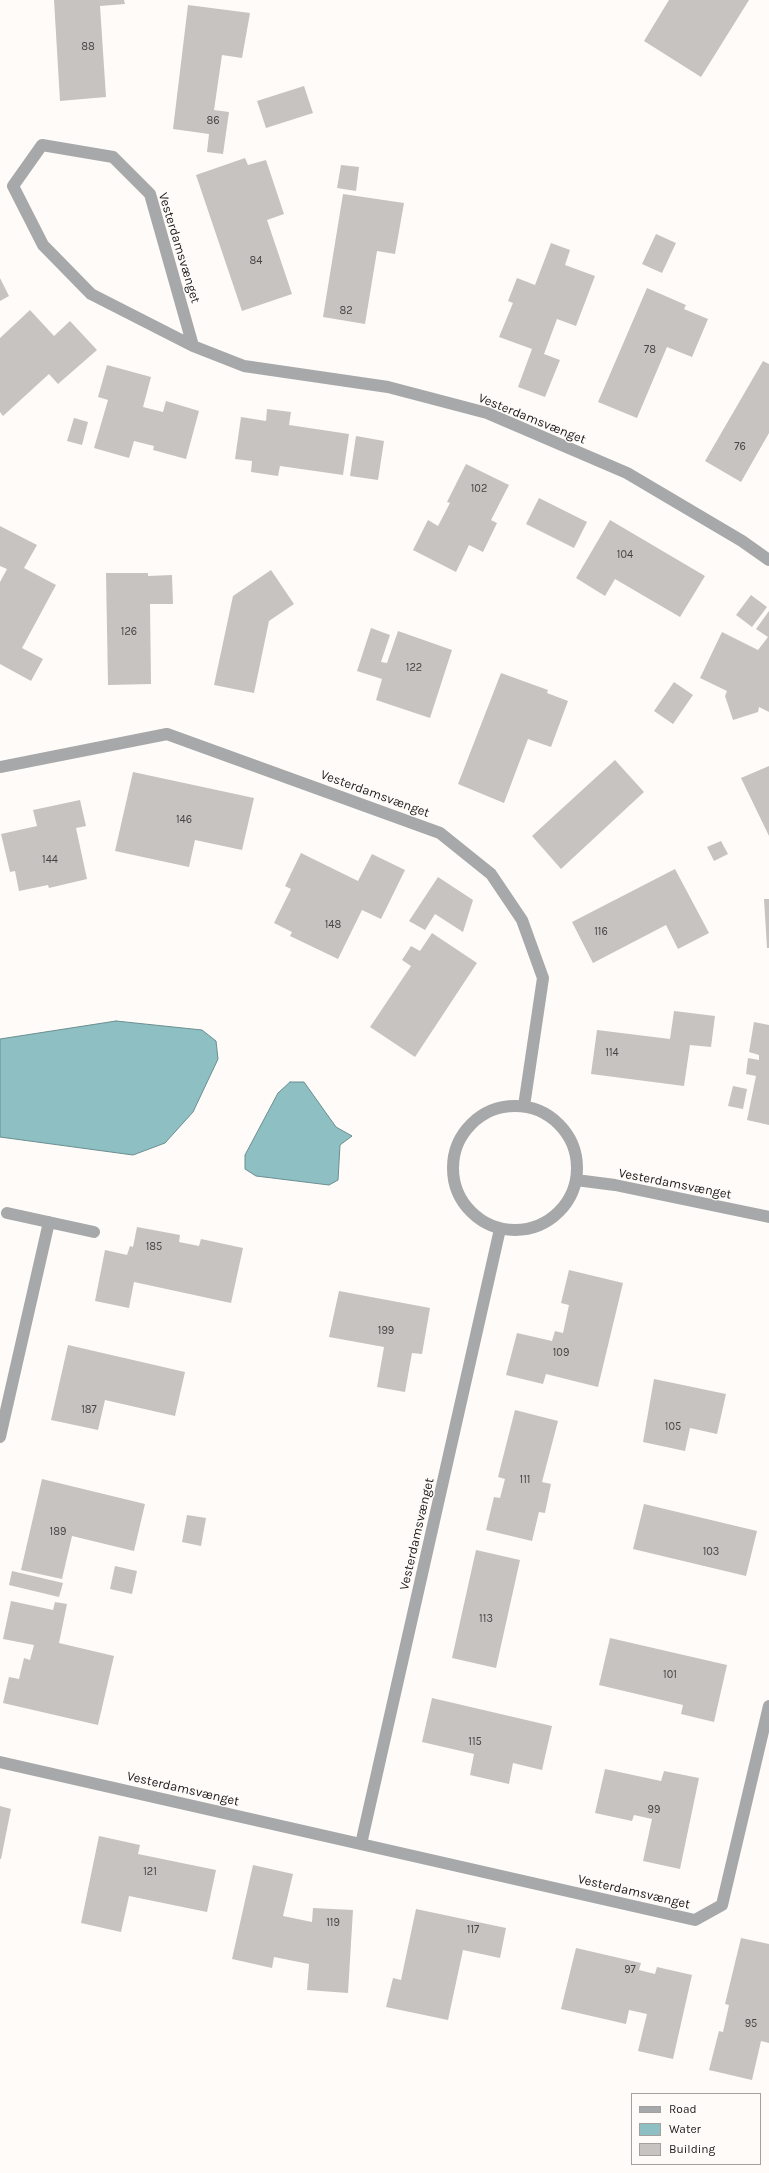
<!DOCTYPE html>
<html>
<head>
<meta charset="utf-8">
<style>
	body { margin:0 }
	#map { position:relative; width:769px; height:2173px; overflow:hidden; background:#fefbf9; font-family:Karla,sans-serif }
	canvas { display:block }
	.legend { position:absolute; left:631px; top:2093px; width:130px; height:72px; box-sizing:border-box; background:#fefbf9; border:1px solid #a3a19f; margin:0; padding:5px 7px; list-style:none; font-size:12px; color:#1b1a19 }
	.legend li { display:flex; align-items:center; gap:8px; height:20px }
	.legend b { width:20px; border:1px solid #a3a19f }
</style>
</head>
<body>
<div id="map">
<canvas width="769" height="2173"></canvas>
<ul class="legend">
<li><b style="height:5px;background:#a6a8a9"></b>Road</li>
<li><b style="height:11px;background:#8dbfc3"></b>Water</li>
<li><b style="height:11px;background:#c7c3c1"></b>Building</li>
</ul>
</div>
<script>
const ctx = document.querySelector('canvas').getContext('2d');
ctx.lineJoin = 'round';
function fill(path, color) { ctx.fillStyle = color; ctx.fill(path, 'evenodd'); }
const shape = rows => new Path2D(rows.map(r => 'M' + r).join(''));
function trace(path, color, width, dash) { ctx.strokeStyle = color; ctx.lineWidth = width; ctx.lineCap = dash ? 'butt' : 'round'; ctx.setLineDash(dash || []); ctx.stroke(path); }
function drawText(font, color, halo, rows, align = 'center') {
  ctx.font = font + ' Karla,sans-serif'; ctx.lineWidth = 3; ctx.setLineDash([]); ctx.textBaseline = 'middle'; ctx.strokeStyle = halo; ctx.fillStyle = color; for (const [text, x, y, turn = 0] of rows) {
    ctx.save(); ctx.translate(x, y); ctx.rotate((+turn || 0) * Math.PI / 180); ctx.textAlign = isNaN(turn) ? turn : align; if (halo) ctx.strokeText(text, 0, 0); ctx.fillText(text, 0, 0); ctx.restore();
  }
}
const water = shape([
	[116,1021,202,1030,216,1041,218,1059,193,1112,165,1143,133,1155,0,1137,0,1039,116,1021],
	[290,1082,304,1082,336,1127,352,1136,340,1145,338,1180,329,1185,256,1176,245,1169,245,1155,278,1093,290,1082]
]);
fill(water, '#8dbfc3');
trace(water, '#6b8e90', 1);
fill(shape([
	[54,0,124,0,125,4,100,6,106,97,60,101],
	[669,0,749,0,701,77,644,41],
	[188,5,250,13,242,58,222,55,214,110,229,112,223,154,207,152,209,134,173,129],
	[304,86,313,113,266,128,257,101],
	[245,158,248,165,266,160,284,214,267,220,292,294,242,311,196,175],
	[341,165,359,167,356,191,337,188],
	[343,194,404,203,395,254,377,251,365,324,323,317],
	[656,234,676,243,662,273,642,264],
	[551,243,570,250,565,265,595,276,576,326,557,319,544,354,560,360,545,397,518,387,532,349,499,337,513,303,508,301,517,278,535,285],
	[0,278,9,296,0,301],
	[647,288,686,305,684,309,708,319,692,357,667,347,637,418,598,402],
	[30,310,54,336,70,321,97,350,58,384,49,374,3,416,0,412,0,338],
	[763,361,769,364,769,433,741,482,705,461],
	[107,365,151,377,143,407,163,412,166,401,199,411,186,459,153,450,154,446,134,441,129,458,94,448,108,400,98,397],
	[267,409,291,412,289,425,349,434,343,475,280,466,278,476,251,472,252,461,235,459,241,417,266,421],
	[74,418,88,422,82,445,67,441],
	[356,436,384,441,378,480,350,476],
	[466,464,509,485,491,520,497,523,483,552,469,545,456,572,413,550,428,520,438,526,450,503,447,502],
	[539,498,587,522,574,548,526,524],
	[610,520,705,576,680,617,615,579,605,596,576,578],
	[0,526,37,545,24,568,56,585,22,648,43,659,31,681,0,664,0,582,7,569,0,566],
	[271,570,294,604,269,621,254,693,214,685,233,596],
	[106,573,148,573,148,576,172,575,173,604,150,604,151,684,108,685],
	[751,595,767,607,752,627,736,615],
	[769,611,769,712,759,707,758,712,733,720,725,696,727,691,700,678,722,632,758,650,768,637,756,629],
	[371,628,390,635,381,662,387,663,398,631,452,650,430,718,376,700,382,679,357,671],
	[501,673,548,690,547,693,568,701,551,747,528,739,504,803,458,784],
	[674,682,693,695,673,724,654,711],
	[615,760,644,792,561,869,532,836],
	[769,766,769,836,741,778],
	[133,772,254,798,242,850,195,840,189,867,115,851],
	[80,800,86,826,76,828,87,879,49,888,48,885,19,891,15,871,10,872,1,834,37,826,33,810],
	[721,841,728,854,714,861,707,847],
	[301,853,358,881,372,854,405,870,381,919,362,910,338,959,290,936,292,932,274,923,291,889,285,886],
	[675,869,709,933,678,949,666,925,593,963,572,922],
	[438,877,473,900,463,932,435,914,425,930,409,921],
	[764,899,769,899,769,948,767,948],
	[432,933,477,963,415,1057,370,1027,411,966,402,960,411,946,420,951],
	[674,1011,715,1016,711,1047,690,1045,684,1086,591,1074,597,1030,670,1039],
	[754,1022,769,1025,769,1125,747,1120,756,1076,746,1074,748,1058,759,1060,759,1055,749,1052],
	[733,1086,747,1089,743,1109,728,1106],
	[137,1227,180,1235,179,1242,199,1246,201,1239,243,1248,231,1303,134,1282,129,1308,95,1301,105,1250,127,1255,130,1246,133,1247],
	[569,1270,623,1283,598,1387,546,1374,543,1384,506,1375,517,1333,552,1341,555,1331,563,1333,569,1305,561,1303],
	[339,1291,430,1308,422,1354,412,1353,405,1392,377,1387,384,1347,329,1337],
	[68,1345,185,1372,175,1416,105,1400,98,1430,51,1420],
	[654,1379,726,1394,717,1434,690,1428,685,1451,643,1442],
	[515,1410,558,1421,542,1482,551,1484,545,1513,539,1512,532,1541,486,1530,494,1497,500,1498,505,1479,498,1477],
	[42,1479,145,1504,134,1551,72,1536,62,1579,21,1570],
	[644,1504,757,1531,746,1576,633,1549],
	[187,1515,206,1518,201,1546,182,1542],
	[476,1550,520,1560,496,1668,452,1658],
	[115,1566,137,1571,132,1594,110,1589],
	[12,1571,63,1583,59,1597,9,1585],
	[11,1601,53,1610,55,1602,67,1604,59,1643,114,1656,98,1725,3,1703,9,1677,19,1679,24,1658,30,1660,34,1645,3,1639],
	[610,1638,727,1665,714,1722,681,1714,683,1705,599,1685],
	[432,1698,552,1726,542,1770,513,1763,509,1784,470,1775,474,1754,422,1742],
	[605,1769,661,1781,664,1771,699,1778,680,1869,643,1861,652,1819,634,1815,632,1821,595,1813],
	[0,1806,11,1809,1,1859,0,1859],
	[99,1836,140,1845,138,1854,216,1870,207,1912,129,1896,121,1932,81,1923],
	[253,1865,293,1874,283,1916,312,1922,313,1908,353,1910,348,1993,307,1990,309,1964,274,1957,272,1968,232,1959],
	[416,1909,506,1928,500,1958,463,1950,448,2020,386,2007,393,1978,401,1980],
	[741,1938,769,1944,769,2043,761,2041,752,2080,709,2070,719,2031,723,2032,729,2005,725,2004],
	[576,1948,641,1963,639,1970,655,1974,657,1967,692,1975,673,2059,638,2051,647,2014,629,2010,626,2024,561,2009]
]), '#c7c3c1');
trace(shape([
	[193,346,150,194,113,157,42,145,13,186,43,245,91,294,193,346,244,366,388,387,487,413,627,473,742,541,769,560],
	[0,767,167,734,440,833,491,874,522,920,543,978,524,1106],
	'453 1168a62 62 0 1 1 124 0a62 62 0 1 1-124 0Z',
	[576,1180,615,1185,769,1217],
	[7,1213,94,1232],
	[0,1437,49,1222],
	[0,1762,695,1920,722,1905,769,1706],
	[361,1844,500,1229]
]), '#a6a8a9', 12);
drawText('11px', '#464443', null, [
	["88",88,47],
	["86",213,121],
	["84",256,261],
	["82",346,311],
	["78",650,350],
	["76",740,447],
	["102",479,489],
	["104",625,555],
	["126",129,632],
	["122",414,668],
	["146",184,820],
	["144",50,860],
	["148",333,925],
	["116",601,932],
	["114",612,1053],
	["185",154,1247],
	["199",386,1331],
	["109",561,1353],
	["187",89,1410],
	["105",673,1427],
	["111",525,1480],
	["189",58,1532],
	["103",711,1552],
	["113",486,1619],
	["101",670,1675],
	["115",475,1742],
	["99",654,1810],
	["121",150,1872],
	["119",333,1923],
	["117",473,1930],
	["97",630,1970],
	["95",751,2024]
]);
drawText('13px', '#1b1a19', '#fefbf9', [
	["Vesterdamsvænget",179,248,73],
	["Vesterdamsvænget",532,419,22],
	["Vesterdamsvænget",375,794,20],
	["Vesterdamsvænget",675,1184,11],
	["Vesterdamsvænget",417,1534,-77],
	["Vesterdamsvænget",183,1789,13],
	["Vesterdamsvænget",634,1892,13]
]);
</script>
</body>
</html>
